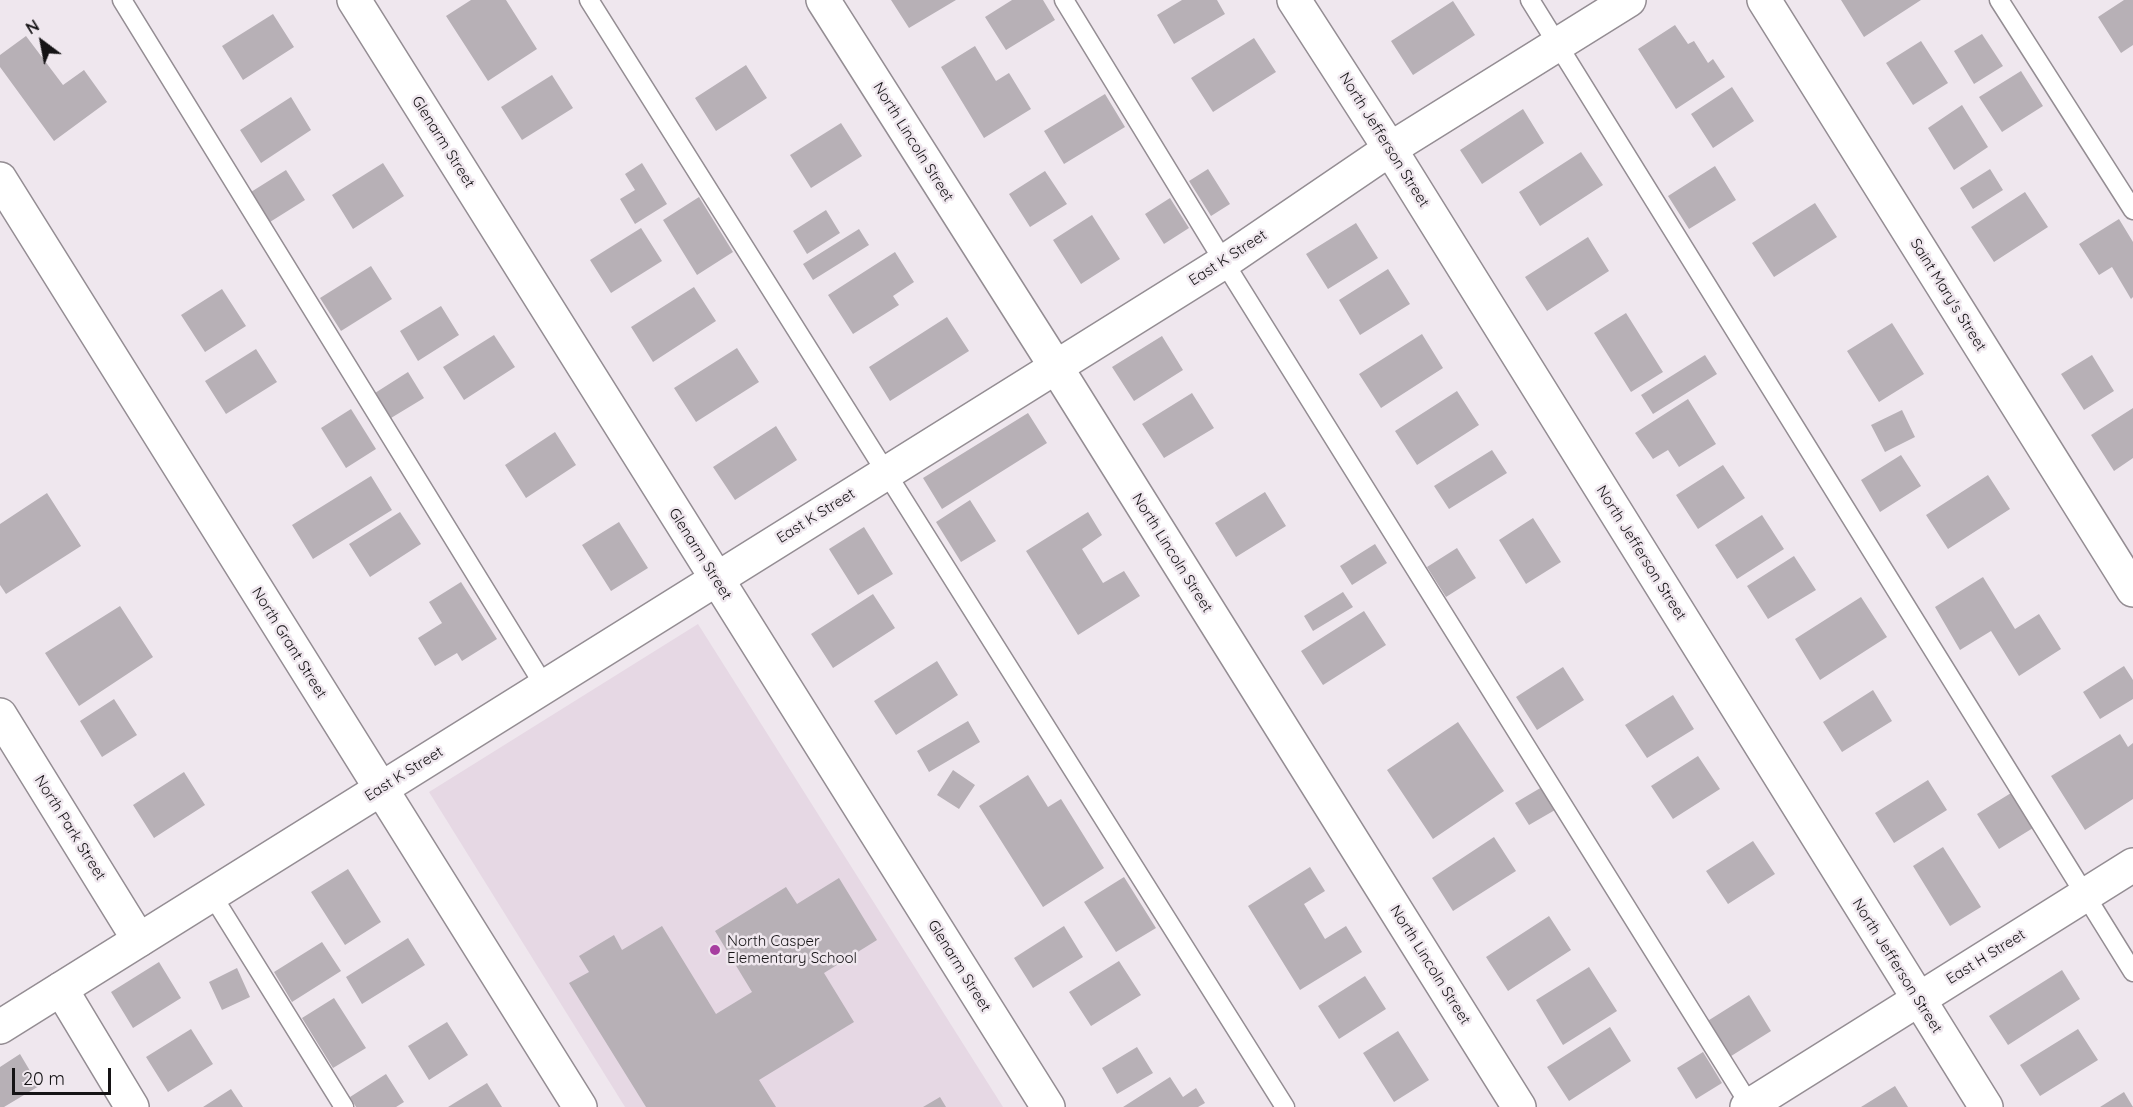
<!DOCTYPE html>
<html>
<head>
<meta charset="utf-8">
<style>
	body { margin:0 }
	#map { position:relative; width:2133px; height:1107px; overflow:hidden; background:#efe7ee; font-family:Quicksand,sans-serif }
	canvas { display:block }
	.north { position:absolute; left:12px; top:12px; width:60px; height:60px; -webkit-text-stroke:4px #efe7ee; paint-order:stroke; rotate:328deg; font-size:16px; font-weight:700; line-height:24px; text-align:center; color:#151315 }
	.north::after { content:''; display:block; margin:auto; width:21px; height:27px; background:#151315; clip-path:polygon(50% 0,100% 100%,50% 72%,0 100%) }
	.scale { position:absolute; left:12px; top:1068px; width:99px; height:27px; box-sizing:border-box; border:3px solid #151315; border-top:0; padding-left:8px; font-size:18px; line-height:21px; white-space:nowrap; color:#151315; -webkit-text-stroke:4px #efe7ee; paint-order:stroke }
</style>
</head>
<body>
<div id="map">
<canvas width="2133" height="1107"></canvas>
<div class="north">N</div>
<div class="scale">20 m</div>
</div>
<script>
const ctx = document.querySelector('canvas').getContext('2d');
ctx.lineJoin = 'round';
function fill(path, color) { ctx.fillStyle = color; ctx.fill(path, 'evenodd'); }
const shape = rows => new Path2D(rows.map(r => 'M' + r).join(''));
function trace(path, color, width, dash) { ctx.strokeStyle = color; ctx.lineWidth = width; ctx.lineCap = dash ? 'butt' : 'round'; ctx.setLineDash(dash || []); ctx.stroke(path); }
function drawText(font, color, halo, rows, align = 'center') {
  ctx.font = font + ' Quicksand,sans-serif'; ctx.lineWidth = 5; ctx.setLineDash([]); ctx.textBaseline = 'middle'; ctx.strokeStyle = halo; ctx.fillStyle = color; for (const [text, x, y, turn = 0] of rows) {
    ctx.save(); ctx.translate(x, y); ctx.rotate((+turn || 0) * Math.PI / 180); ctx.textAlign = isNaN(turn) ? turn : align; if (halo) ctx.strokeText(text, 0, 0); ctx.fillText(text, 0, 0); ctx.restore();
  }
}
fill(shape([
	[698,624,1003,1107,625,1107,429,792]
]), '#e6d8e4');
fill(shape([
	[471,0,506,0,537,49,488,81,446,16],
	[891,0,956,0,909,28],
	[1012,0,1043,0,1055,20,1006,50,985,17],
	[1182,0,1217,0,1225,14,1174,44,1157,15],
	[1841,0,1921,0,1864,37],
	[2124,0,2133,0,2133,45,2121,53,2098,17],
	[1453,1,1475,35,1413,75,1391,41],
	[273,14,294,47,243,80,222,46],
	[1675,25,1688,44,1694,41,1708,63,1713,59,1725,77,1676,109,1638,49],
	[1982,34,2003,66,1974,84,1954,51],
	[26,36,63,85,84,70,107,102,54,141,0,67,0,55],
	[1254,38,1276,72,1213,112,1191,78],
	[1921,41,1948,83,1913,105,1886,63],
	[975,46,996,81,1009,73,1031,109,984,138,941,67],
	[746,65,767,98,716,131,695,98],
	[2021,71,2043,106,2002,132,1979,97],
	[552,75,573,108,522,140,501,107],
	[1732,87,1754,121,1713,148,1691,114],
	[1105,94,1125,127,1064,164,1044,131],
	[291,97,311,130,261,163,240,130],
	[1962,105,1988,147,1954,170,1928,128],
	[1523,109,1544,143,1482,184,1460,150],
	[841,123,862,156,811,188,790,155],
	[1581,152,1603,185,1540,226,1519,192],
	[383,163,404,196,353,229,332,195],
	[642,163,667,204,635,224,620,199,635,190,625,174],
	[1715,166,1736,200,1689,229,1668,196],
	[1208,169,1230,204,1211,216,1189,181],
	[1990,169,2003,190,1973,209,1960,188],
	[286,170,305,200,270,222,251,192],
	[1045,171,1067,204,1030,227,1009,194],
	[2025,192,2048,227,1994,262,1971,227],
	[699,197,733,252,697,275,663,220],
	[1170,198,1189,228,1164,244,1145,214],
	[1815,203,1837,237,1774,277,1752,243],
	[826,210,840,233,807,254,793,231],
	[1092,215,1120,259,1081,284,1053,240],
	[2119,219,2133,242,2133,297,2131,299,2112,267,2099,275,2079,244],
	[1356,223,1378,258,1328,289,1306,254],
	[641,228,662,261,611,293,590,260],
	[859,229,869,245,813,280,803,264],
	[1588,237,1609,271,1547,311,1525,277],
	[895,252,914,282,893,296,899,305,853,334,828,295],
	[371,266,392,299,341,331,320,298],
	[1388,269,1410,304,1360,335,1339,300],
	[694,287,716,321,653,362,631,327],
	[222,289,246,326,205,352,181,315],
	[441,306,459,335,418,361,400,331],
	[1626,313,1663,372,1631,392,1594,333],
	[947,317,969,351,890,401,869,367],
	[1892,323,1924,374,1879,402,1847,351],
	[1422,334,1443,368,1381,408,1359,374],
	[494,335,515,367,464,400,443,367],
	[1162,336,1183,370,1134,401,1112,367],
	[737,348,759,382,696,422,674,388],
	[256,349,277,382,226,414,205,381],
	[1705,355,1717,374,1653,414,1641,395],
	[2092,355,2114,391,2084,410,2061,374],
	[408,372,424,398,391,418,375,393],
	[1457,391,1479,425,1417,465,1395,431],
	[1192,393,1214,428,1164,458,1142,424],
	[1688,399,1716,444,1679,467,1668,450,1653,459,1635,433],
	[2133,408,2133,458,2114,471,2091,435],
	[351,409,376,449,346,468,321,428],
	[1902,410,1915,437,1885,452,1871,425],
	[1028,413,1047,443,942,509,923,478],
	[776,426,797,460,735,500,713,467],
	[555,432,576,465,526,498,505,465],
	[1492,450,1507,473,1449,509,1434,486],
	[1901,455,1921,486,1880,512,1861,480],
	[1723,465,1745,498,1698,529,1676,495],
	[1988,475,2010,509,1948,549,1926,515],
	[371,476,392,510,313,559,292,525],
	[1265,492,1286,526,1236,557,1215,523],
	[47,493,81,546,6,594,0,585,0,524],
	[970,500,996,541,961,562,936,522],
	[400,512,421,544,370,577,349,544],
	[1088,512,1102,535,1082,549,1103,583,1124,571,1140,596,1078,635,1026,551],
	[1762,515,1784,549,1737,579,1715,545],
	[1533,518,1561,562,1526,584,1499,540],
	[619,522,648,568,611,591,582,545],
	[864,527,893,574,858,595,829,549],
	[1375,544,1387,563,1352,585,1340,566],
	[1457,548,1476,578,1446,597,1427,567],
	[1794,556,1816,590,1768,619,1747,586],
	[1983,577,2015,629,2039,614,2061,649,2019,676,1991,631,1960,650,1935,607],
	[461,582,497,639,462,661,457,653,435,666,418,638,442,623,429,602],
	[1343,592,1353,607,1313,631,1304,616],
	[873,594,895,628,833,668,811,634],
	[1861,597,1887,637,1820,680,1795,639],
	[120,606,153,657,79,706,45,653],
	[1364,611,1386,645,1323,685,1301,651],
	[937,661,958,695,896,735,874,701],
	[2124,666,2133,680,2133,699,2100,719,2083,692],
	[1563,667,1584,700,1537,730,1516,697],
	[1873,690,1892,721,1842,752,1823,722],
	[1673,695,1694,729,1647,758,1625,725],
	[114,699,137,735,102,757,80,721],
	[968,721,980,742,929,772,917,751],
	[1458,722,1504,791,1433,839,1387,770],
	[2120,734,2128,747,2133,743,2133,799,2085,830,2051,776],
	[1698,756,1720,789,1673,819,1651,786],
	[953,770,975,785,959,809,937,795],
	[184,772,205,805,154,838,133,805],
	[1028,775,1048,807,1061,799,1104,868,1043,907,979,806],
	[1928,780,1947,810,1894,843,1875,813],
	[1542,787,1555,810,1529,825,1515,803],
	[2011,793,2033,828,1999,849,1977,814],
	[1494,837,1516,871,1453,911,1432,878],
	[1753,841,1775,874,1728,904,1706,871],
	[1943,847,1981,907,1950,926,1913,866],
	[1310,867,1325,891,1304,904,1325,939,1346,926,1362,952,1300,990,1248,906],
	[348,869,381,922,345,945,311,892],
	[1124,877,1156,928,1116,952,1084,902],
	[839,878,877,940,824,973,854,1022,759,1080,776,1107,646,1107,569,983,589,972,579,956,614,935,622,950,662,926,716,1014,752,992,715,931,786,887,797,904],
	[1549,916,1571,950,1508,991,1486,957],
	[1064,926,1083,957,1033,988,1014,958],
	[408,938,425,965,362,1004,346,977],
	[322,942,341,971,292,1002,274,972],
	[1119,961,1141,995,1091,1026,1069,992],
	[159,962,181,998,133,1028,111,992],
	[1589,967,1617,1011,1563,1045,1536,1000],
	[237,968,250,997,222,1010,209,982],
	[2062,970,2080,999,2008,1045,1989,1016],
	[1365,976,1386,1009,1339,1039,1318,1006],
	[1749,995,1771,1031,1728,1058,1706,1022],
	[334,998,366,1048,333,1068,302,1018],
	[447,1022,468,1055,429,1080,408,1046],
	[1610,1027,1631,1061,1569,1101,1547,1067],
	[191,1029,213,1064,168,1092,146,1057],
	[2078,1029,2098,1060,2040,1096,2020,1065],
	[1398,1031,1429,1080,1394,1102,1363,1053],
	[1137,1047,1153,1073,1117,1094,1102,1068],
	[1703,1052,1722,1083,1696,1099,1677,1068],
	[20,1054,39,1086,4,1107,0,1107,0,1067],
	[386,1074,404,1102,396,1107,356,1107,350,1097],
	[1170,1077,1183,1097,1196,1088,1205,1103,1198,1107,1123,1107],
	[487,1083,502,1107,448,1107],
	[1895,1086,1908,1107,1861,1107],
	[231,1089,243,1107,203,1107],
	[2124,1092,2133,1107,2100,1107],
	[940,1097,946,1107,923,1107]
]), '#b7b0b6');
const lane = shape([
	[122,0,545,687],
	[589,0,1285,1107],
	[1064,0,1224,262,1751,1107],
	[1530,0,2133,972],
	[1999,0,2133,210],
	[212,895,344,1107]
]);
const street = shape([
	[354,0,1048,1107],
	[823,0,1056,367,1519,1107],
	[1294,0,1390,149,1986,1107],
	[1764,0,2133,590],
	[0,179,580,1107],
	[0,715,139,940],
	[61,989,132,1107],
	[1747,1107,2133,865]
]);
const secondary = shape([
	[0,1027,1224,262,1390,149,1629,0]
]);
trace(lane, '#948d93', 21);
trace(street, '#948d93', 36);
trace(secondary, '#948d93', 36);
trace(lane, '#fff', 18);
trace(street, '#fff', 33);
trace(secondary, '#fff', 33);
for (const [x, y, r, color] of [
	[715,950,6,"#a73ea0"]
]) { const dot = new Path2D(); dot.arc(x, y, r, 0, 2 * Math.PI); ctx.fillStyle = color; ctx.fill(dot); trace(dot, '#efe7ee', 2); }
drawText('15px', '#151315', '#efe7ee', [
	["North Jefferson Street",1384,140,58],
	["Glenarm Street",443,142,58],
	["North Lincoln Street",913,142,58],
	["East K Street",1228,258,-33],
	["Saint Mary's Street",1948,295,58],
	["East K Street",816,516,-32],
	["North Lincoln Street",1172,553,58],
	["North Jefferson Street",1641,553,58],
	["Glenarm Street",700,554,58],
	["North Grant Street",289,643,58],
	["East K Street",404,774,-32],
	["North Park Street",70,828,58],
	["East H Street",1986,957,-32],
	["North Lincoln Street",1430,965,58],
	["Glenarm Street",959,966,58],
	["North Jefferson Street",1897,966,58]
]);
drawText('15px', '#151315', '#efe7ee', [
	["North Casper",727,941],
	["Elementary School",727,958]
], 'left');
</script>
</body>
</html>
